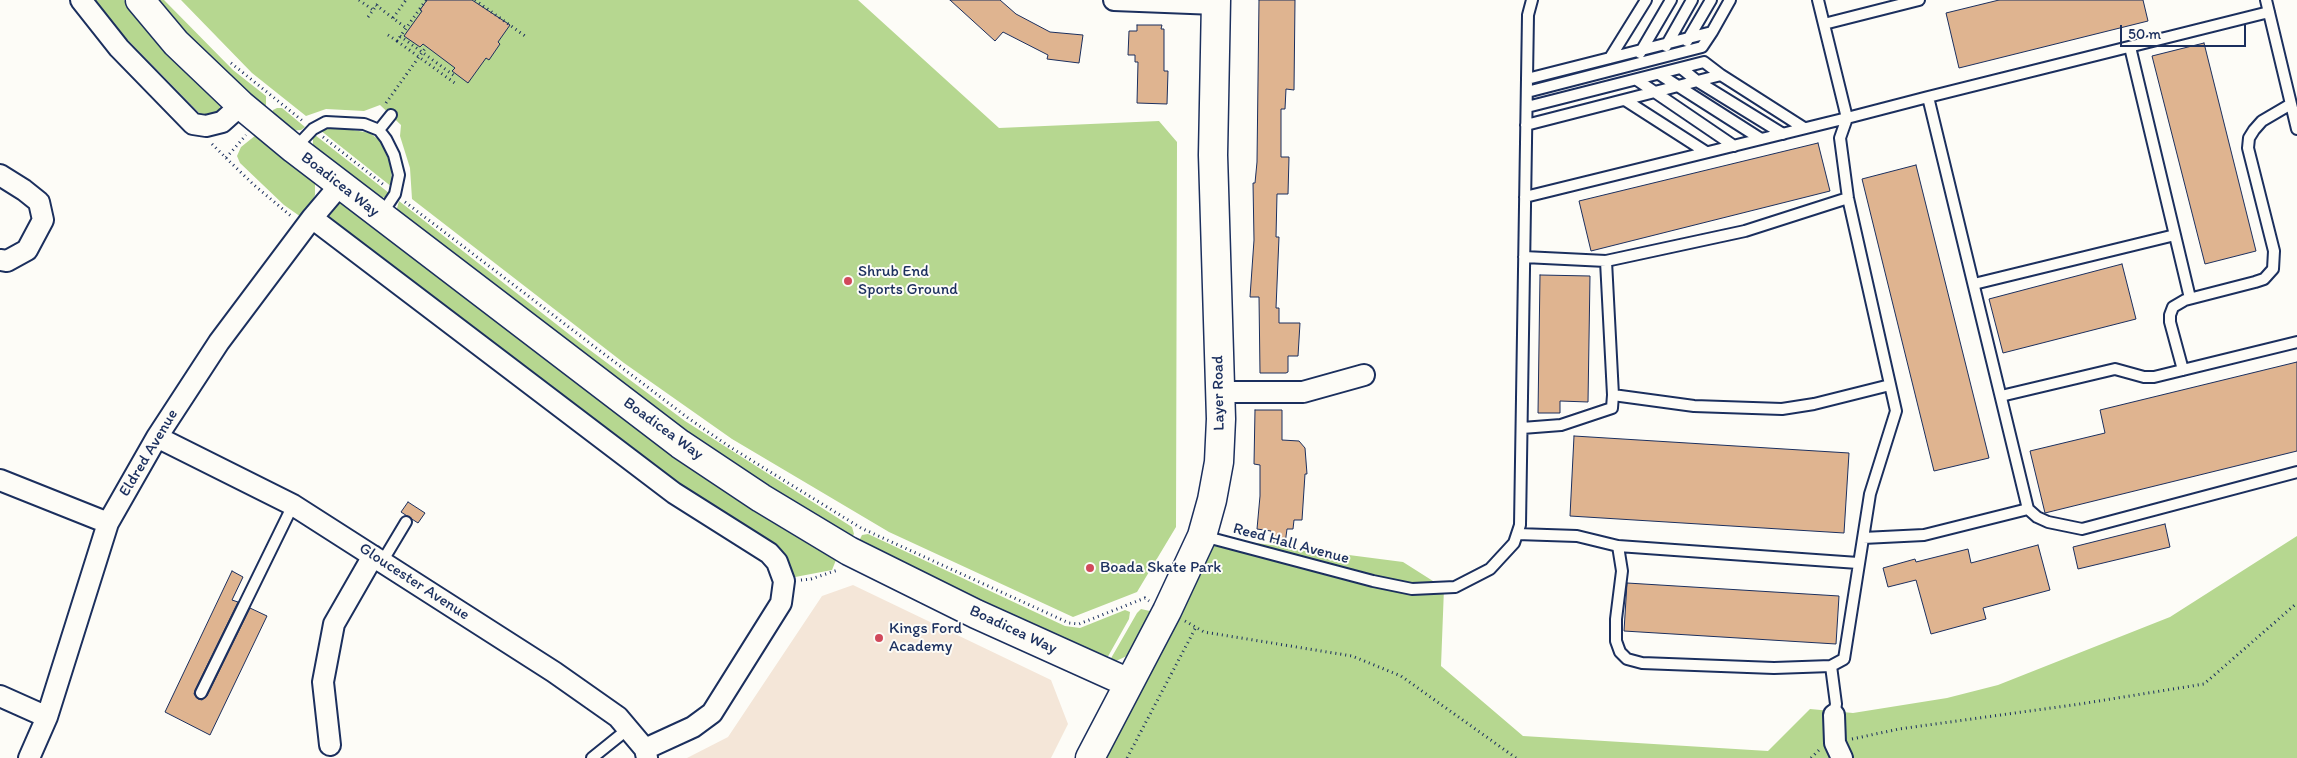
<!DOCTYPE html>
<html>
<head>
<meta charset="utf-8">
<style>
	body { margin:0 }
	#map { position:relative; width:2297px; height:758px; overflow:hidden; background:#fdfcf7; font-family:Itim,sans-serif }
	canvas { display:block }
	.scale { position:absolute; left:2120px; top:25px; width:126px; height:22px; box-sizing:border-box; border:2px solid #1b2f5e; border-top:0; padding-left:6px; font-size:15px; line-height:18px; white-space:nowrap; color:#1b2f5e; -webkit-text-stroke:4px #fdfcf7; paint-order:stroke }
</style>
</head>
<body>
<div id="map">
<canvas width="2297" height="758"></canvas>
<div class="scale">50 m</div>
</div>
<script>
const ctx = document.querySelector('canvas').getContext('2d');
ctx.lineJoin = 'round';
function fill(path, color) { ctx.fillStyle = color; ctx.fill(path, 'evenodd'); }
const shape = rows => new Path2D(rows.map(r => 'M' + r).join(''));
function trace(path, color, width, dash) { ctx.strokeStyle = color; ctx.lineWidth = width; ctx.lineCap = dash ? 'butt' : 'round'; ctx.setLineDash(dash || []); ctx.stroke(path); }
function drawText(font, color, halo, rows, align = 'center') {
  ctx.font = font + ' Itim,sans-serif'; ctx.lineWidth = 4; ctx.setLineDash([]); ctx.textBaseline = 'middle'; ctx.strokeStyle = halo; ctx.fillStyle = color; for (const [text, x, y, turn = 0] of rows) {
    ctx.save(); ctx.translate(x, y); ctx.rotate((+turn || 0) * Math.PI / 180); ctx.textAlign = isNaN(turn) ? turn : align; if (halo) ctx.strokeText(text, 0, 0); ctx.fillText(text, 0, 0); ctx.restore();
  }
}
fill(shape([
	[853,585,1051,680,1068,724,1051,758,687,758,728,737,822,596]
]), '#f4e6d8');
fill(shape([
	[94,0,124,0,139,19,216,98,220,106,219,112,213,116,206,118,200,114,122,34],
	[151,0,164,0,233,70,266,96,266,105,261,109],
	[181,0,858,0,999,128,1159,121,1177,142,1176,527,1137,592,1073,617,889,532,732,439,624,363,412,199,410,168,400,136,401,125,380,105,364,111,326,109,306,116,252,73],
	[277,108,282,108,305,127,301,130,290,131,270,116,273,110],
	[336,127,370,133,380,141,391,164,392,187,320,130],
	[256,135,312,177,315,184,315,195,309,208,301,217,284,205,240,163,237,156,241,147],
	[315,135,389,193,385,197,378,199,313,150,313,139],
	[399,201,579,342,685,421,852,527,854,534,852,537,704,451,396,212],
	[341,203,346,205,838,555,832,570,790,578,717,513,331,225,329,217,331,210],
	[868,534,1065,626,1080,628,1125,610,1130,612,1129,619,1106,660,950,589,859,541,862,535],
	[1202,536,1403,562,1444,588,1441,666,1523,736,1768,751,1810,709,1853,713,1947,698,1998,685,2170,617,2297,536,2297,758,1100,758],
	[1141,609,1154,612,1129,655,1116,661,1110,660,1137,613]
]), '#b6d790');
const building = shape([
	[427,0,472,0,510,25,498,42,500,44,489,60,486,58,468,83,452,71,455,68,423,44,420,47,404,36,422,11,420,10,427,0],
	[950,0,1000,0,1016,14,1050,32,1083,35,1079,63,1047,59,1048,55,1003,32,995,41,950,0],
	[1259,0,1295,0,1294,90,1286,89,1285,109,1281,109,1281,157,1289,157,1288,194,1277,194,1276,237,1279,237,1276,308,1279,308,1279,323,1300,323,1298,356,1288,356,1288,372,1286,373,1260,373,1259,297,1250,297,1254,240,1253,183,1255,183,1257,162,1259,0],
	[1999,0,2143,0,2148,21,1959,68,1946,13,1999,0],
	[1137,25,1162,25,1161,29,1164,29,1164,71,1168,71,1167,104,1137,103,1138,62,1135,62,1135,55,1128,55,1129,31,1137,31,1137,25],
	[2204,43,2256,251,2205,264,2152,56,2204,43],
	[1818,143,1830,191,1591,251,1579,201,1818,143],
	[1916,165,1989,458,1934,471,1862,179,1916,165],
	[2122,264,2136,319,2003,353,1989,299,2122,264],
	[1540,275,1590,276,1588,402,1560,401,1560,413,1538,413,1540,275],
	[2297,362,2297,451,2045,513,2030,451,2105,433,2100,410,2297,362],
	[1255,410,1282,410,1282,440,1299,441,1305,448,1307,474,1305,474,1302,520,1294,520,1293,529,1287,529,1285,544,1269,542,1271,531,1257,529,1260,496,1260,465,1254,464,1255,410],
	[1574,436,1849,453,1844,533,1570,516,1574,436],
	[408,502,425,513,418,523,401,512,408,502],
	[2165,524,2170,547,2078,569,2073,547,2165,524],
	[2038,545,2050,590,1983,608,1986,619,1931,634,1916,580,1888,587,1883,568,1915,559,1916,562,1968,549,1971,563,2038,545],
	[232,571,243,577,232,600,238,602,195,690,194,694,198,699,202,700,207,696,250,608,267,616,210,735,165,712,232,571],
	[1627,583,1839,596,1836,644,1624,631,1627,583]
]);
fill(building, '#dfb490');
trace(building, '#1b2f5e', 1);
const lane = shape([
	[1818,0,1847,118,1928,97,2028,509,1924,535,1863,538],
	[2266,0,2297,129],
	[1824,24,1919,0],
	[1687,41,1711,0],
	[1666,46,1692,0],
	[2130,47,2190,298],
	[1640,53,1671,0],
	[1610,58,1712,32,1730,0],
	[1681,68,1697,81,1783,134],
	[1659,74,1761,139],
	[1527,79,1610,58,1646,0],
	[1637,80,1734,146],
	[1527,92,1702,47,1712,32],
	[1928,97,2269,12],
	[1625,100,1706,152],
	[1527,107,1704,62,1721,75],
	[1526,125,1721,75,1804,128],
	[379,130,391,115],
	[295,148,313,129,326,122,364,124,379,130,386,139,394,155,399,175,395,194,381,215],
	[1525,197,1847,118,1840,138,1848,198,1896,411,1870,494,1844,659,1831,666],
	[1524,257,1606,261,1745,231,1848,198],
	[1606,261,1613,395,1694,406,1782,409,1814,404,1890,385],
	[1974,284,2175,235],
	[2183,370,2170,322,2170,315,2173,307,2185,300,2255,282,2264,279,2273,269,2274,251,2248,148,2249,138,2254,130,2262,121,2291,104],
	[2001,396,2115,369,2144,377,2154,377,2297,342],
	[1522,428,1561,425,1612,408,1613,395],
	[2028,509,2037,517,2048,522,2082,529,2297,472],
	[1517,534,1577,536,1618,546,1622,571,1616,619,1616,641,1620,652,1627,659,1642,663,1774,668,1831,666,1836,704,1834,715],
	[1203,536,1373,581,1412,589,1455,587,1490,569,1514,543,1520,525,1528,15,1532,0],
	[1618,546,1858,563],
	[382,562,406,522],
	[201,693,293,505],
	[592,758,628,729]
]);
const street = shape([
	[81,0,119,48,193,124,206,126,222,122,241,105],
	[1114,0,1216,4],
	[0,175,24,190,39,202,43,220,27,250,7,261,0,260],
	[312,218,674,493,769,553,777,562,784,581,781,603,712,713,693,727,645,749],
	[1220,392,1303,392,1364,375],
	[157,437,293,505,554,672,618,717,645,749,647,758],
	[0,480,108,523],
	[0,696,47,717],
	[1834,715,1835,743,1842,758],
	[330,745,323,682,334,624,373,556],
	[29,758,47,717,108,523,157,437,219,342,312,218,340,185]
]);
const secondary = shape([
	[140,0,176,43,241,105,294,149,680,444,761,498,849,551,976,614,1129,683],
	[1090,758,1167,611,1202,536,1212,500,1219,462,1221,419,1213,155,1216,0]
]);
trace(lane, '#1b2f5e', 14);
trace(street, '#1b2f5e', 24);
trace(secondary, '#1b2f5e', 31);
trace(shape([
	[359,0,373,10],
	[475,0,525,36],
	[376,5,406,28],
	[368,17,379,2],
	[393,18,406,0],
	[388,35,397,41,426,0],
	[400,36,456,77],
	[397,41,456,84],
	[231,63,304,122],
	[386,103,426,47],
	[323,137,384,185],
	[212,144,226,158,246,135],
	[226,158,254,185,291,216],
	[405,202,688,418,730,447,861,528,1069,623,1079,624,1145,598,1149,601],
	[801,580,811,579,838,570],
	[1185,621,1204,632,1352,656,1401,676,1516,758],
	[1852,739,1899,729,2080,704,2204,684,2297,603],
	[1127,758,1196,627],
	[1811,758,1820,749]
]), '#1b2f5e', 3, [1, 4]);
trace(lane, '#fdfcf7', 10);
trace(street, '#fdfcf7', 20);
trace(secondary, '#fdfcf7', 28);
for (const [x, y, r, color] of [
	[848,281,5,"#d1495b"],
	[1090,568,5,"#d1495b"],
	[879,638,5,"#d1495b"]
]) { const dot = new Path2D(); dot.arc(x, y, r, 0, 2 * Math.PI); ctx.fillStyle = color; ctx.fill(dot); trace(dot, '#fdfcf7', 2); }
drawText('16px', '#1b2f5e', '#fdfcf7', [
	["Boadicea Way",340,185,38],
	["Layer Road",1219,393,-91],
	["Boadicea Way",663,429,36],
	["Eldred Avenue",149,453,-59],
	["Reed Hall Avenue",1291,544,15],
	["Gloucester Avenue",414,582,33],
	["Boadicea Way",1013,630,25]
]);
drawText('16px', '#1b2f5e', '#fdfcf7', [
	["Shrub End",858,272],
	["Sports Ground",858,290],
	["Boada Skate Park",1100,568],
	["Kings Ford",889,629],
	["Academy",889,647]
], 'left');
</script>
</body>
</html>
